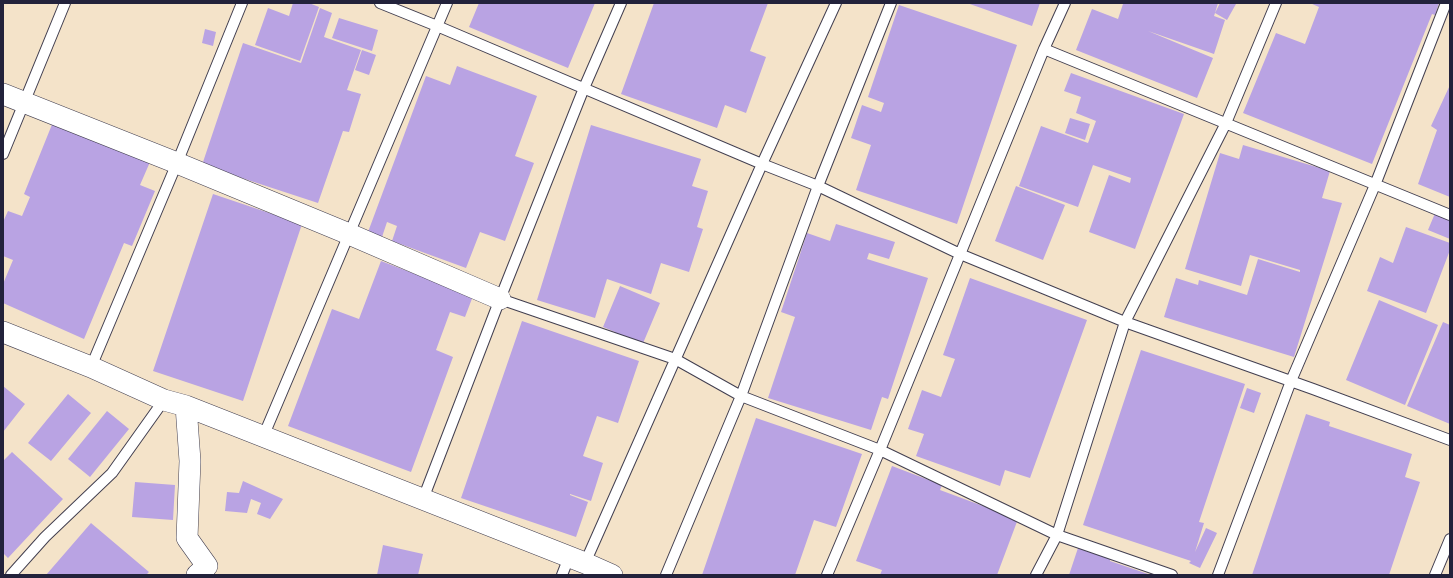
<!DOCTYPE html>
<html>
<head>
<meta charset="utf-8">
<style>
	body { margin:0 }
	#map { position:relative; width:1453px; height:578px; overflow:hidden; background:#f4e3c9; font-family:"IM FELL Double Pica",serif }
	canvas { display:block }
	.frame { position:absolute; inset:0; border:4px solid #22223b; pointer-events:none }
</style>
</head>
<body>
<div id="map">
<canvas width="1453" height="578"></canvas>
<div class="frame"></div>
</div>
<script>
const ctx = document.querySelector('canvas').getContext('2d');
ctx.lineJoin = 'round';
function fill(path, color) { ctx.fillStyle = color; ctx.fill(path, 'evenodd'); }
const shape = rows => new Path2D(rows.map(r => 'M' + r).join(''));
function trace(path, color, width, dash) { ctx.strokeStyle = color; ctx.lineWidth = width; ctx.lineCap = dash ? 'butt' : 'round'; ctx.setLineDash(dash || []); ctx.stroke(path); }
fill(shape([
	[293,3,309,3,319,7,300,61,255,45,268,8,289,16],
	[479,3,595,3,568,68,469,27],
	[654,3,768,3,750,51,766,57,746,113,725,105,717,128,621,94],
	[967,3,1040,3,1032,26],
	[1119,3,1218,3,1215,13,1220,3,1236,4,1227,20,1215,13,1214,16,1225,20,1214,54,1148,31,1213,58,1197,98,1076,50,1092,9,1118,19,1123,4],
	[1310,3,1439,3,1435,15,1432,14,1372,164,1243,113,1276,33,1305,44,1319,7],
	[899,5,1017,45,957,224,856,190,871,145,851,138,862,105,881,112,884,103,868,97],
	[320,8,332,13,324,37,361,50,347,90,361,94,349,132,343,131,318,203,202,165,243,43,301,63],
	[339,18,378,30,372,51,332,38],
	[205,29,216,32,213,46,202,43],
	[362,50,376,55,369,75,355,70],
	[457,66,537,96,515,156,534,163,505,241,480,232,466,268,392,241,397,226,387,222,382,237,368,232,426,76,450,85],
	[1071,73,1184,114,1135,249,1089,232,1109,175,1130,183,1131,178,1093,165,1078,207,1019,186,1041,126,1088,143,1096,121,1076,113,1081,97,1064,91],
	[1450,85,1450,197,1418,184,1437,130,1431,126],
	[1070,118,1090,124,1085,140,1065,133],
	[53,122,150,162,140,185,155,191,132,246,124,243,84,339,3,303,3,284,13,260,3,256,3,222,8,211,22,216,30,197,24,194],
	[591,125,701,159,692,186,708,191,697,227,703,229,689,272,661,263,651,294,607,279,595,318,537,300],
	[1243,145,1330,171,1322,198,1342,203,1294,357,1164,317,1176,278,1198,285,1199,280,1247,295,1258,259,1300,272,1300,270,1250,255,1241,286,1185,269,1220,153,1239,159],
	[1016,186,1065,205,1043,260,995,241],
	[213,194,302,224,243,401,153,371],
	[1436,211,1450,217,1450,239,1428,230],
	[836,224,895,242,889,259,869,253,867,259,928,278,888,399,882,397,871,430,768,398,795,317,781,312,807,233,830,241],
	[1406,227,1450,243,1450,250,1426,313,1367,291,1380,257,1393,263],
	[381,261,473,296,465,317,450,312,436,350,453,357,411,472,288,426,332,309,359,319],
	[970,278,1087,320,1030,478,1005,470,1000,486,916,456,924,434,908,429,922,390,941,397,955,359,943,355],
	[620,286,660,303,641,348,613,336,615,332,603,327],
	[1379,300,1438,325,1405,405,1346,380],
	[522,321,639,361,618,423,597,416,583,456,603,463,591,501,570,494,570,495,588,502,576,537,461,498],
	[1443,322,1450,325,1450,424,1407,406],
	[1141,350,1245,384,1199,522,1204,523,1195,552,1206,528,1217,533,1200,568,1189,563,1191,561,1083,525],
	[3,386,25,404,3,432],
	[1247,388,1261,393,1254,413,1240,408],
	[68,394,91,413,51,461,28,443],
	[107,411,129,429,90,477,68,459],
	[1306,414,1330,422,1329,426,1412,454,1405,477,1420,482,1389,575,1252,575],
	[756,418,862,454,836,527,814,520,795,575,702,575],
	[12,452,63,499,8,558,3,553,3,461],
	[892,466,942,485,940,490,1018,519,997,575,880,575,882,570,856,561],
	[243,481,283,499,270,519,257,514,261,503,251,499,247,513,225,511,227,492,239,493],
	[135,482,175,485,173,520,132,517],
	[91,523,149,572,146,575,46,575],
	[383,545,423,554,418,575,377,575],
	[1078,548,1110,559,1110,561,1151,575,1069,575]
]), '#b9a3e3');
const service = shape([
	[380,3,437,26,762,164,818,186,960,254,1125,322,1313,389,1450,440],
	[1044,49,1450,215],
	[3,154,65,3],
	[500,299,584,88,621,3],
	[91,367,177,163,242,3],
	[263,437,447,3],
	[423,499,500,299,675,359,741,396,880,450,1057,535,1172,575],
	[585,563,762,164,836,3],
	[11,575,45,537,112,473,164,400],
	[562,575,569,557],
	[666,575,741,396,818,186,891,3],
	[827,575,880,450,1044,49,1065,3],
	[1036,575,1057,535,1125,322,1226,123,1276,3],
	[1218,575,1291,381,1375,185,1446,3],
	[1435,575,1450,539]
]);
const minor = shape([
	[3,94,177,163,349,234,500,299],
	[3,332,91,367,164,400,186,406,585,563,612,575],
	[186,406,190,461,187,538,207,566,197,575]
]);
trace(service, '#423f50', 12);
trace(minor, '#423f50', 22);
trace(service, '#fff', 10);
trace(minor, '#fff', 21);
</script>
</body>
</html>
